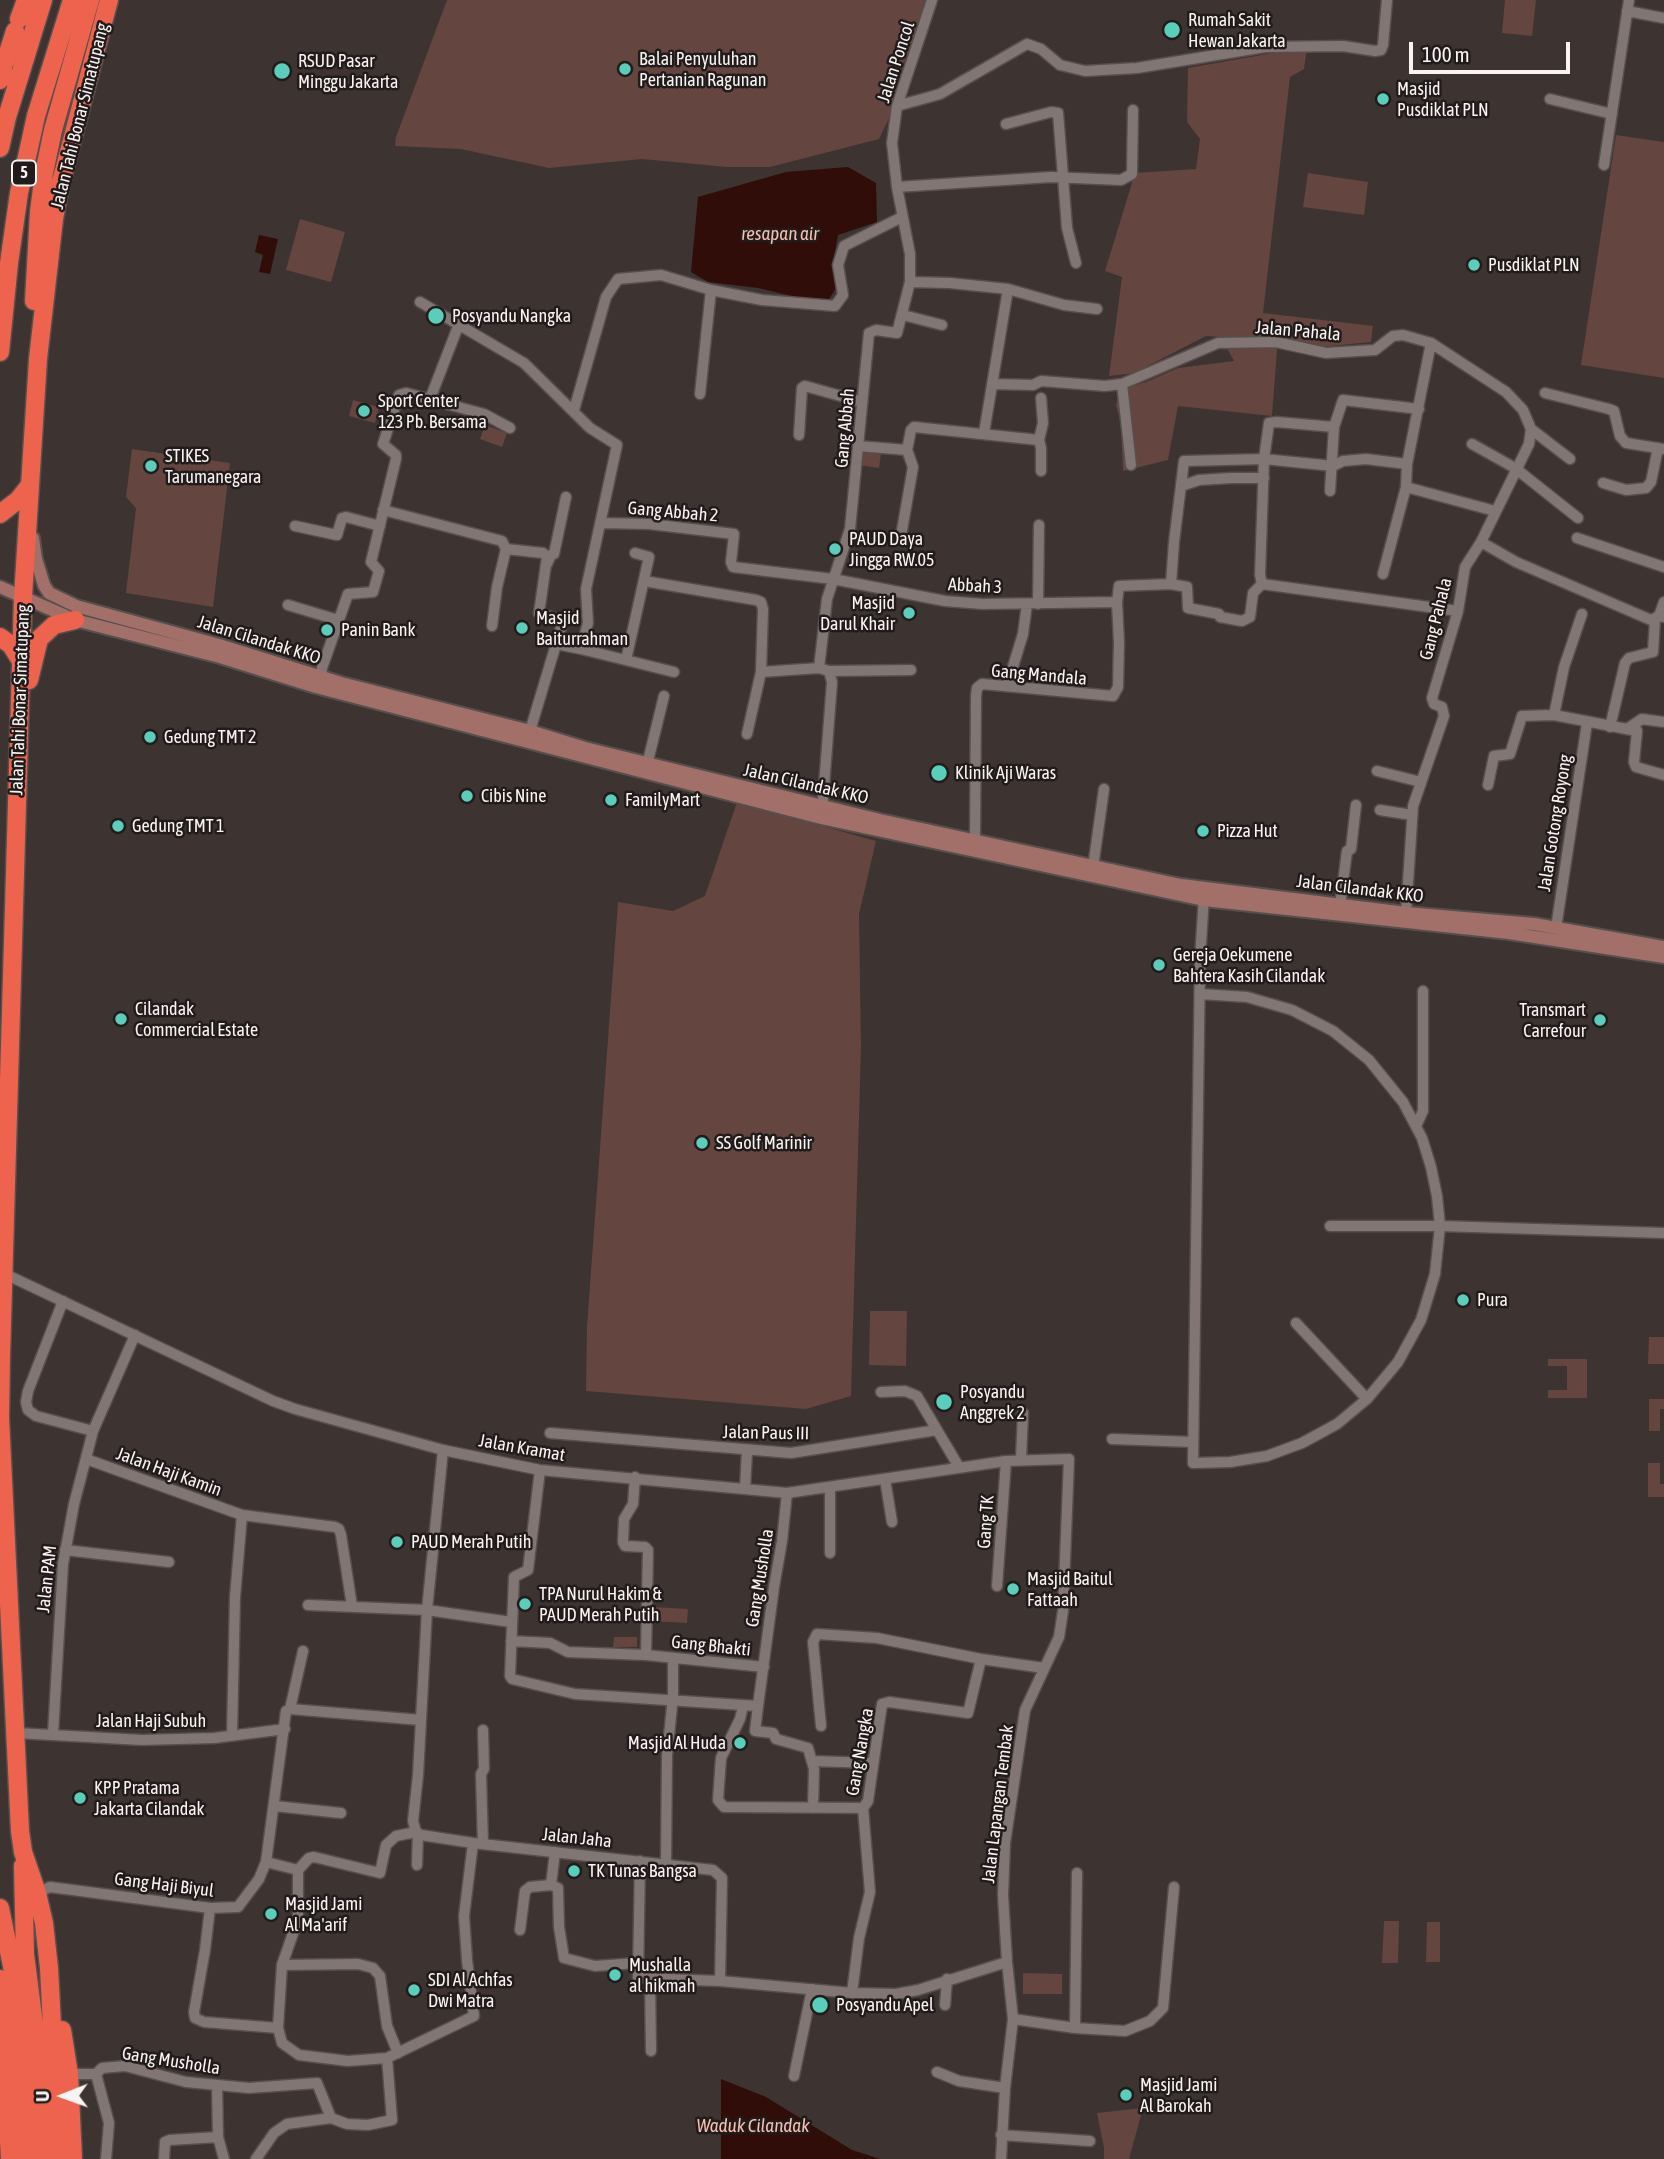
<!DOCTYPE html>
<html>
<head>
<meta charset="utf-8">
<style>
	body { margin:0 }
	#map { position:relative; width:1664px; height:2159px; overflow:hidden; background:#3d3331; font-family:"Asap Condensed",sans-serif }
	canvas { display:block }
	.north { position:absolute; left:28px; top:2061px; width:70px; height:70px; -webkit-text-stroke:5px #211c1b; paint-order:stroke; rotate:269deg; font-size:19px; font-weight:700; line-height:28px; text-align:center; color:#f9f3f1 }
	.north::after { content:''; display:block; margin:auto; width:24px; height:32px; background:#f9f3f1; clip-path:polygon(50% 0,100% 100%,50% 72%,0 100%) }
	.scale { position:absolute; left:1409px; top:42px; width:161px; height:32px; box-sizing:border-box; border:4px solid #f9f3f1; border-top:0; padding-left:9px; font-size:21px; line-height:24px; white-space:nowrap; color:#f9f3f1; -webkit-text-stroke:5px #211c1b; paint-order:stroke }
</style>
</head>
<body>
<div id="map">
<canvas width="1664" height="2159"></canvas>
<div class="north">U</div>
<div class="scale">100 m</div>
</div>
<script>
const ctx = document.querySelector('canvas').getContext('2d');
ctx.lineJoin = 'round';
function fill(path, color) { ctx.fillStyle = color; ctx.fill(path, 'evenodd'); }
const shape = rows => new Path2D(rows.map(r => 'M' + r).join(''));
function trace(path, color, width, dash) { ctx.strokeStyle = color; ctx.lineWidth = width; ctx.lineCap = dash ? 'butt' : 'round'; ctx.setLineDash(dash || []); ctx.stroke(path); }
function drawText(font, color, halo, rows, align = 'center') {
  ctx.font = font + ' "Asap Condensed",sans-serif'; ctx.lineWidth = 5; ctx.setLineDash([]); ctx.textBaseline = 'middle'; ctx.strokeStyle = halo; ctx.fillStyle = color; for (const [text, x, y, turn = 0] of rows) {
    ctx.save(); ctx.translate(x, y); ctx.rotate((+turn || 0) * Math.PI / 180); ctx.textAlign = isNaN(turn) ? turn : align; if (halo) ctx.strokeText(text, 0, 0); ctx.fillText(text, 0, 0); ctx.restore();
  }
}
fill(shape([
	[447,0,927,0,919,30,896,79,892,112,879,139,770,167,727,167,642,159,549,168,461,149,395,146,396,137],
	[1505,0,1536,0,1532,36,1502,33],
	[1307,47,1304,69,1290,77,1263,313,1373,326,1371,342,1319,347,1278,337,1272,416,1178,406,1168,460,1123,471,1121,423,1116,405,1120,390,1146,382,1178,368,1234,361,1221,337,1206,336,1134,373,1109,376,1122,277,1105,271,1135,173,1196,169,1200,139,1187,122,1188,68],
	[1616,135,1664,142,1664,378,1581,365],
	[1308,173,1368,182,1364,215,1303,207],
	[300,219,345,232,331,282,286,270],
	[353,400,379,407,375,423,349,416],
	[485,425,507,433,502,447,480,439],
	[860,445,882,447,879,468,858,465],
	[132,449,230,463,213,607,126,593,136,508,126,497],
	[737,802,876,841,859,914,861,1047,851,1396,806,1409,586,1391,587,1326,618,902,673,911,705,896],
	[870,1311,907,1311,906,1366,869,1365],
	[1649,1337,1664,1337,1664,1364,1648,1364],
	[1548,1359,1587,1359,1587,1398,1548,1398,1548,1390,1567,1390,1567,1366,1548,1366],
	[1649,1399,1664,1399,1664,1409,1660,1409,1660,1431,1649,1431],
	[1648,1463,1660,1463,1660,1484,1664,1484,1664,1497,1648,1497],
	[653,1607,688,1609,687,1623,652,1621],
	[614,1637,637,1637,637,1647,613,1647],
	[1384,1921,1399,1921,1398,1963,1382,1963],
	[1427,1922,1440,1922,1440,1962,1426,1962],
	[1023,1973,1062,1974,1062,1994,1023,1994],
	[1143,2108,1129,2159,1104,2159,1104,2148,1097,2113]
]), '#65453f');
fill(shape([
	[848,167,876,183,877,222,838,235,832,267,836,288,826,304,758,288,708,282,691,272,698,197,786,172],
	[259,235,278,239,270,274,259,272,263,255,255,252],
	[721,2079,766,2097,852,2150,880,2159,721,2159]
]), '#300d08');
const street = shape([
	[1627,11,1664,18],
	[1550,99,1612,114],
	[897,106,940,94,1027,44,1041,49,1060,65,1085,71,1137,68,1265,47,1343,46,1375,51,1381,50,1383,45,1387,0],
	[1006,124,1051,112,1058,113,1067,228,1076,263],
	[1604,165,1629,0],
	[897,187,1051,177,1121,180,1132,174,1133,110],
	[910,282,950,283,1008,289,1064,305,1097,309],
	[420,302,524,363,590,428,617,445,586,589,588,623,581,649,556,644],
	[903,315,942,325],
	[1431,343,1407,464,1406,487,1495,511],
	[992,384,1033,385,1041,381,1105,386,1122,384,1218,343,1276,342,1326,353,1375,350,1393,336,1403,335,1431,343,1506,392,1523,410,1531,429,1529,444,1481,542,1465,567,1458,611,1432,698,1434,704,1442,707,1444,716,1413,806,1406,913],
	[1122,384,1131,465],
	[1545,393,1609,409,1614,411,1620,436,1626,443,1664,449],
	[700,394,711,290],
	[430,399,459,324],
	[574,410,606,297,618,279,661,275,711,290,762,300,835,306,843,295,838,265,844,246,902,217],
	[1531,429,1570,459],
	[984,433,1008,289],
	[799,435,802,388,805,386,862,402],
	[1472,444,1515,468,1578,518],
	[858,446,907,450,911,430,914,427,1039,440],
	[1041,471,1041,448,1039,440,1043,423,1041,398],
	[1603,483,1626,490,1646,488,1651,482,1658,448],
	[1181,486,1199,480,1231,478,1264,478],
	[1330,491,1334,427,1343,400,1419,409],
	[383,510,502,541,506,549,497,587,492,626],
	[601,523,649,524,734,534,731,562,733,567,833,579,945,601,983,604,1117,602],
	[295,526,337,535,342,518,346,517,380,526],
	[901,536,913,467,907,450],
	[1577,538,1664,567],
	[1481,542,1516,562,1651,620,1659,616,1664,617],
	[506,549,543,553,547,557,539,613,563,621,530,731],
	[547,564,551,555,554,554,566,497],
	[1383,574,1406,487],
	[644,581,756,600,761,602,763,609,761,672],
	[1171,584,1174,542,1184,461,1264,459,1333,466,1343,461,1366,459,1407,464],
	[1262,584,1260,575,1264,459,1269,423,1277,422,1334,427],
	[1262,584,1458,611],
	[1038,604,1039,525],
	[288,605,338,620],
	[1582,614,1564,667,1554,715,1637,731,1634,762,1636,767,1664,775],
	[1659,616,1664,602],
	[1220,617,1242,621,1250,617,1253,593,1262,584],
	[581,649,674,672],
	[626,660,649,557,635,553],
	[829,671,911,670],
	[321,677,322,668,348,594,373,592,379,571,371,562,396,459,396,455,383,444,399,395,406,393,484,414,510,428],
	[1007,686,1023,634,1027,604],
	[1610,727,1625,663,1629,658,1653,652,1655,619],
	[1627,729,1642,719,1664,722],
	[747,734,761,672,819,668],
	[646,769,664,696],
	[1377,771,1421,782],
	[1488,785,1494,756,1510,754,1522,716,1554,715],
	[1380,810,1412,815],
	[822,812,832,682,829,671,819,668,827,599,850,529,869,333,876,330,897,333,910,282,910,254,897,187,892,143,897,106,932,0],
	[975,840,976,696,977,688,982,684,1113,696,1118,687,1119,643,1117,602,1119,586,1171,584,1187,587,1188,608,1219,614],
	[1093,867,1104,789],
	[1340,906,1347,851,1351,849,1356,805],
	[1556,928,1587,723],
	[1200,994,1247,997,1292,1010,1333,1031,1369,1060,1403,1102,1422,1138,1431,1167,1437,1196,1440,1226,1435,1274,1421,1320,1398,1362,1367,1399,1337,1424,1302,1443,1267,1456,1230,1462,1193,1463,1200,959,1204,896],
	[1416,1126,1423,1111,1423,991],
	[1330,1226,1440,1226,1664,1233],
	[3,1273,273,1401,295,1409,443,1450,540,1470,787,1493,1006,1461,1069,1459,1063,1611,1059,1637,1025,1710,1005,1843,1003,1895,1007,1962,1013,2019,1005,2088,1001,2159],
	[63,1301,28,1391,26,1402,28,1410,36,1416,93,1431],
	[1296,1323,1367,1399],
	[881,1392,905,1391,917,1396,937,1430],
	[550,1433,791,1453,937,1430,959,1467],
	[1112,1439,1193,1442],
	[86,1459,242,1515,335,1527,339,1529,341,1535,352,1606],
	[1021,1459,1023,1413],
	[540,1470,528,1570,514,1577,510,1676,512,1679,575,1694,758,1706,774,1587,782,1541,787,1493],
	[635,1477,633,1504,624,1519,623,1542,625,1546,645,1547,648,1550,646,1655,764,1667],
	[885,1479,892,1522],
	[745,1489,747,1451],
	[65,1550,169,1562],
	[830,1553,830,1488],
	[997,1586,1006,1461],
	[308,1605,427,1610,511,1622],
	[511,1641,550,1643,568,1652,646,1655],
	[743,1706,740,1719,721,1758,718,1800,724,1807,863,1808,868,1801,882,1704,889,1702,968,1713,981,1659],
	[758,1706,755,1731,773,1733,776,1739,808,1748,814,1769,813,1808],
	[290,1709,421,1720],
	[821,1726,813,1642,817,1634,877,1638,981,1659,1044,1668],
	[483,1730,484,1769,481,1774,483,1844],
	[16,1733,142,1740,214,1738,285,1729],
	[53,1734,63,1564,74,1504,93,1431,135,1335],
	[232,1735,235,1597,242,1515],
	[812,1761,873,1763],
	[274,1806,341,1813],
	[416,1832,421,1835,473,1843,713,1870,722,1878,720,1981,852,1993,896,1994,918,1990,1007,1962],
	[416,1832,413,1821,418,1775,427,1610,443,1450],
	[640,1861,638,1978,720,1981],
	[266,1862,298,1870],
	[666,1864,667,1756,673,1696,673,1658],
	[417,1865,418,1833],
	[298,1870,298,1919,282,1965,278,2028,282,2043,299,2055,348,2061,387,2058,474,2016,467,1960,464,1916,473,1843],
	[298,1870,309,1858,314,1857,380,1873,386,1845,396,1836,416,1832],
	[551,1885,558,1888,559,1927,564,1958,595,1966,637,1963],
	[37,1893,50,1887,210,1908,238,1907,259,1879,266,1862,286,1711,290,1709,303,1651],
	[210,1908,205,1950,194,2012,195,2018,204,2022,278,2028],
	[520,1930,525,1891,530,1887,551,1885,555,1852],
	[282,1965,358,1964,373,1968,380,1976,387,2026,398,2053],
	[650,1979,651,2051],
	[852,1993,859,1938,870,1892,863,1808],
	[945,2005,947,1979],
	[1013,2019,1075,2028,1125,2031,1150,2021,1163,2008,1174,1887],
	[1075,2028,1077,1873],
	[937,2072,959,2081,1005,2088],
	[69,2074,96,2074,102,2068,125,2066,186,2082,249,2088,317,2083,331,2118],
	[96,2074,109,2123,106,2159],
	[794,2076,812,1989],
	[217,2085,218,2137,224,2159],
	[1001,2135,1090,2141],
	[164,2159,165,2142,170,2140,218,2137],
	[256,2159,274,2133,287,2124,331,2118,347,2124,368,2125,392,2120,387,2058]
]);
const secondary = shape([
	[33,538,36,559,44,585,49,593,76,606,219,645,341,683,530,731,585,748,880,820,1181,885,1406,913,1534,924,1664,947],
	[0,587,75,620,220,657,316,687,821,818,1204,900,1509,933,1664,957]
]);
const highway = shape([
	[19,19,26,0],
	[5,62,15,31],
	[0,80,3,69],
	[0,148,7,117,43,0],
	[34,301,39,212,44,173,53,130,90,0],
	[0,352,9,263,19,193,36,116,72,0],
	[0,514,18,500,30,485],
	[0,637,11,645,21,661],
	[29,680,39,639,54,625,75,620],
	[23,1866,25,1954,36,2040,43,2159],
	[0,1908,13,1971,18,2016,28,2159],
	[0,1979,10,2159],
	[62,2030,69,2074,73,2159],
	[59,2159,49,1968,44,1923,37,1893,23,1852,20,1831,0,1418,1,1356,23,597,38,359,54,219,61,182,109,0]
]);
trace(street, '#574f4d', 13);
trace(secondary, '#574f4d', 16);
trace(highway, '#574f4d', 21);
trace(street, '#827674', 10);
trace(secondary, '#a27069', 12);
trace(highway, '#ee634e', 18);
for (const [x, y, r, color] of [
	[1172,30,9,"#5bcebb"],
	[625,69,7,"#5bcebb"],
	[282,71,9,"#5bcebb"],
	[1383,99,7,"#5bcebb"],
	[1474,265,7,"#5bcebb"],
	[436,316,9,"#5bcebb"],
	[364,411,7,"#5bcebb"],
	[151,466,7,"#5bcebb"],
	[835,549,7,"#5bcebb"],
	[909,613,7,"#5bcebb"],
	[522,628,7,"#5bcebb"],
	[327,630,7,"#5bcebb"],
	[150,737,7,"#5bcebb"],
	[939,773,9,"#5bcebb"],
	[467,796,7,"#5bcebb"],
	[611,800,7,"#5bcebb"],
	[118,826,7,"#5bcebb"],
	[1203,831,7,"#5bcebb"],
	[1159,965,7,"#5bcebb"],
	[121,1019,7,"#5bcebb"],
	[1600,1020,7,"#5bcebb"],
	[702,1143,7,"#5bcebb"],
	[1463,1300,7,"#5bcebb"],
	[944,1402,9,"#5bcebb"],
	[397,1542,7,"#5bcebb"],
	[1013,1589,7,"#5bcebb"],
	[525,1604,7,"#5bcebb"],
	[740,1743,7,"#5bcebb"],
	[80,1798,7,"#5bcebb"],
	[574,1871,7,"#5bcebb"],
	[271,1914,7,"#5bcebb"],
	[615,1975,7,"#5bcebb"],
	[414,1990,7,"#5bcebb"],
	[820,2005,9,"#5bcebb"],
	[1126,2095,7,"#5bcebb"]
]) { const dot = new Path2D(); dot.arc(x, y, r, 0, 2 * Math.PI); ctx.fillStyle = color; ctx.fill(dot); trace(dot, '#211c1b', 2.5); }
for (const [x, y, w] of [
	[24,173,24]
]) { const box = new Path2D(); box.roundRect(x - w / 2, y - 12.5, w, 25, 5); ctx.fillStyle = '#211c1b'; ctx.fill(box); trace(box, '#f9f3f1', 2); }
drawText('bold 16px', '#f9f3f1', null, [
	["5",24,173]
]);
drawText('18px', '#f9f3f1', '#211c1b', [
	["Rumah Sakit",1188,20],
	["Hewan Jakarta",1188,41],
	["Balai Penyuluhan",639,59],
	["Pertanian Ragunan",639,80],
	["RSUD Pasar",298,61],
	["Minggu Jakarta",298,82],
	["Masjid",1397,89],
	["Pusdiklat PLN",1397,110],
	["Pusdiklat PLN",1488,265],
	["Posyandu Nangka",452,316],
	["Sport Center",378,401],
	["123 Pb. Bersama",378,422],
	["STIKES",165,456],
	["Tarumanegara",165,477],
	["PAUD Daya",849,539],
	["Jingga RW.05",849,560],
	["Masjid",895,603,"right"],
	["Darul Khair",895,624,"right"],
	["Masjid",536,618],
	["Baiturrahman",536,639],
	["Panin Bank",341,630],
	["Gedung TMT 2",164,737],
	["Klinik Aji Waras",955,773],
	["Cibis Nine",481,796],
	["FamilyMart",625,800],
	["Gedung TMT 1",132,826],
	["Pizza Hut",1217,831],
	["Gereja Oekumene",1173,955],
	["Bahtera Kasih Cilandak",1173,976],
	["Cilandak",135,1009],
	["Commercial Estate",135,1030],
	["Transmart",1586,1010,"right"],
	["Carrefour",1586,1031,"right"],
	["SS Golf Marinir",716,1143],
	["Pura",1477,1300],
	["Posyandu",960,1392],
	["Anggrek 2",960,1413],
	["PAUD Merah Putih",411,1542],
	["Masjid Baitul",1027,1579],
	["Fattaah",1027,1600],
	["TPA Nurul Hakim &",539,1594],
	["PAUD Merah Putih",539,1615],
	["Masjid Al Huda",726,1743,"right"],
	["KPP Pratama",94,1788],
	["Jakarta Cilandak",94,1809],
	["TK Tunas Bangsa",588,1871],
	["Masjid Jami",285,1904],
	["Al Ma'arif",285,1925],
	["Mushalla",629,1965],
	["al hikmah",629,1986],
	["SDI Al Achfas",428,1980],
	["Dwi Matra",428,2001],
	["Posyandu Apel",836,2005],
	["Masjid Jami",1140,2085],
	["Al Barokah",1140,2106]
], 'left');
drawText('18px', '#f9f3f1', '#211c1b', [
	["Jalan Poncol",896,62,-72],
	["Jalan Tahi Bonar Simatupang",80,116,-76],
	["Jalan Pahala",1298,331,5],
	["Gang Abbah",845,428,-85],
	["Gang Abbah 2",673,512,5],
	["Abbah 3",975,586,3],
	["Gang Pahala",1436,619,-76],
	["Jalan Cilandak KKO",259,640,17],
	["Gang Mandala",1039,675,5],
	["Jalan Tahi Bonar Simatupang",20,700,-88],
	["Jalan Cilandak KKO",806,784,13],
	["Jalan Gotong Royong",1555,823,-81],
	["Jalan Cilandak KKO",1360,889,7],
	["Jalan Paus III",766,1433,1],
	["Jalan Kramat",522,1448,10],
	["Jalan Haji Kamin",169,1472,20],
	["Gang TK",986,1522,-86],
	["Gang Musholla",760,1578,-81],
	["Jalan PAM",47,1579,-84],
	["Gang Bhakti",711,1646,6],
	["Jalan Haji Subuh",151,1721],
	["Gang Nangka",860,1752,-80],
	["Jalan Lapangan Tembak",998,1804,-83],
	["Jalan Jaha",577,1838,6],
	["Gang Haji Biyul",164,1885,7],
	["Gang Musholla",171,2061,9]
]);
drawText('italic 19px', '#f9beb2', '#211c1b', [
	["resapan air",780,234],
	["Waduk Cilandak",753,2126]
]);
</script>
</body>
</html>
